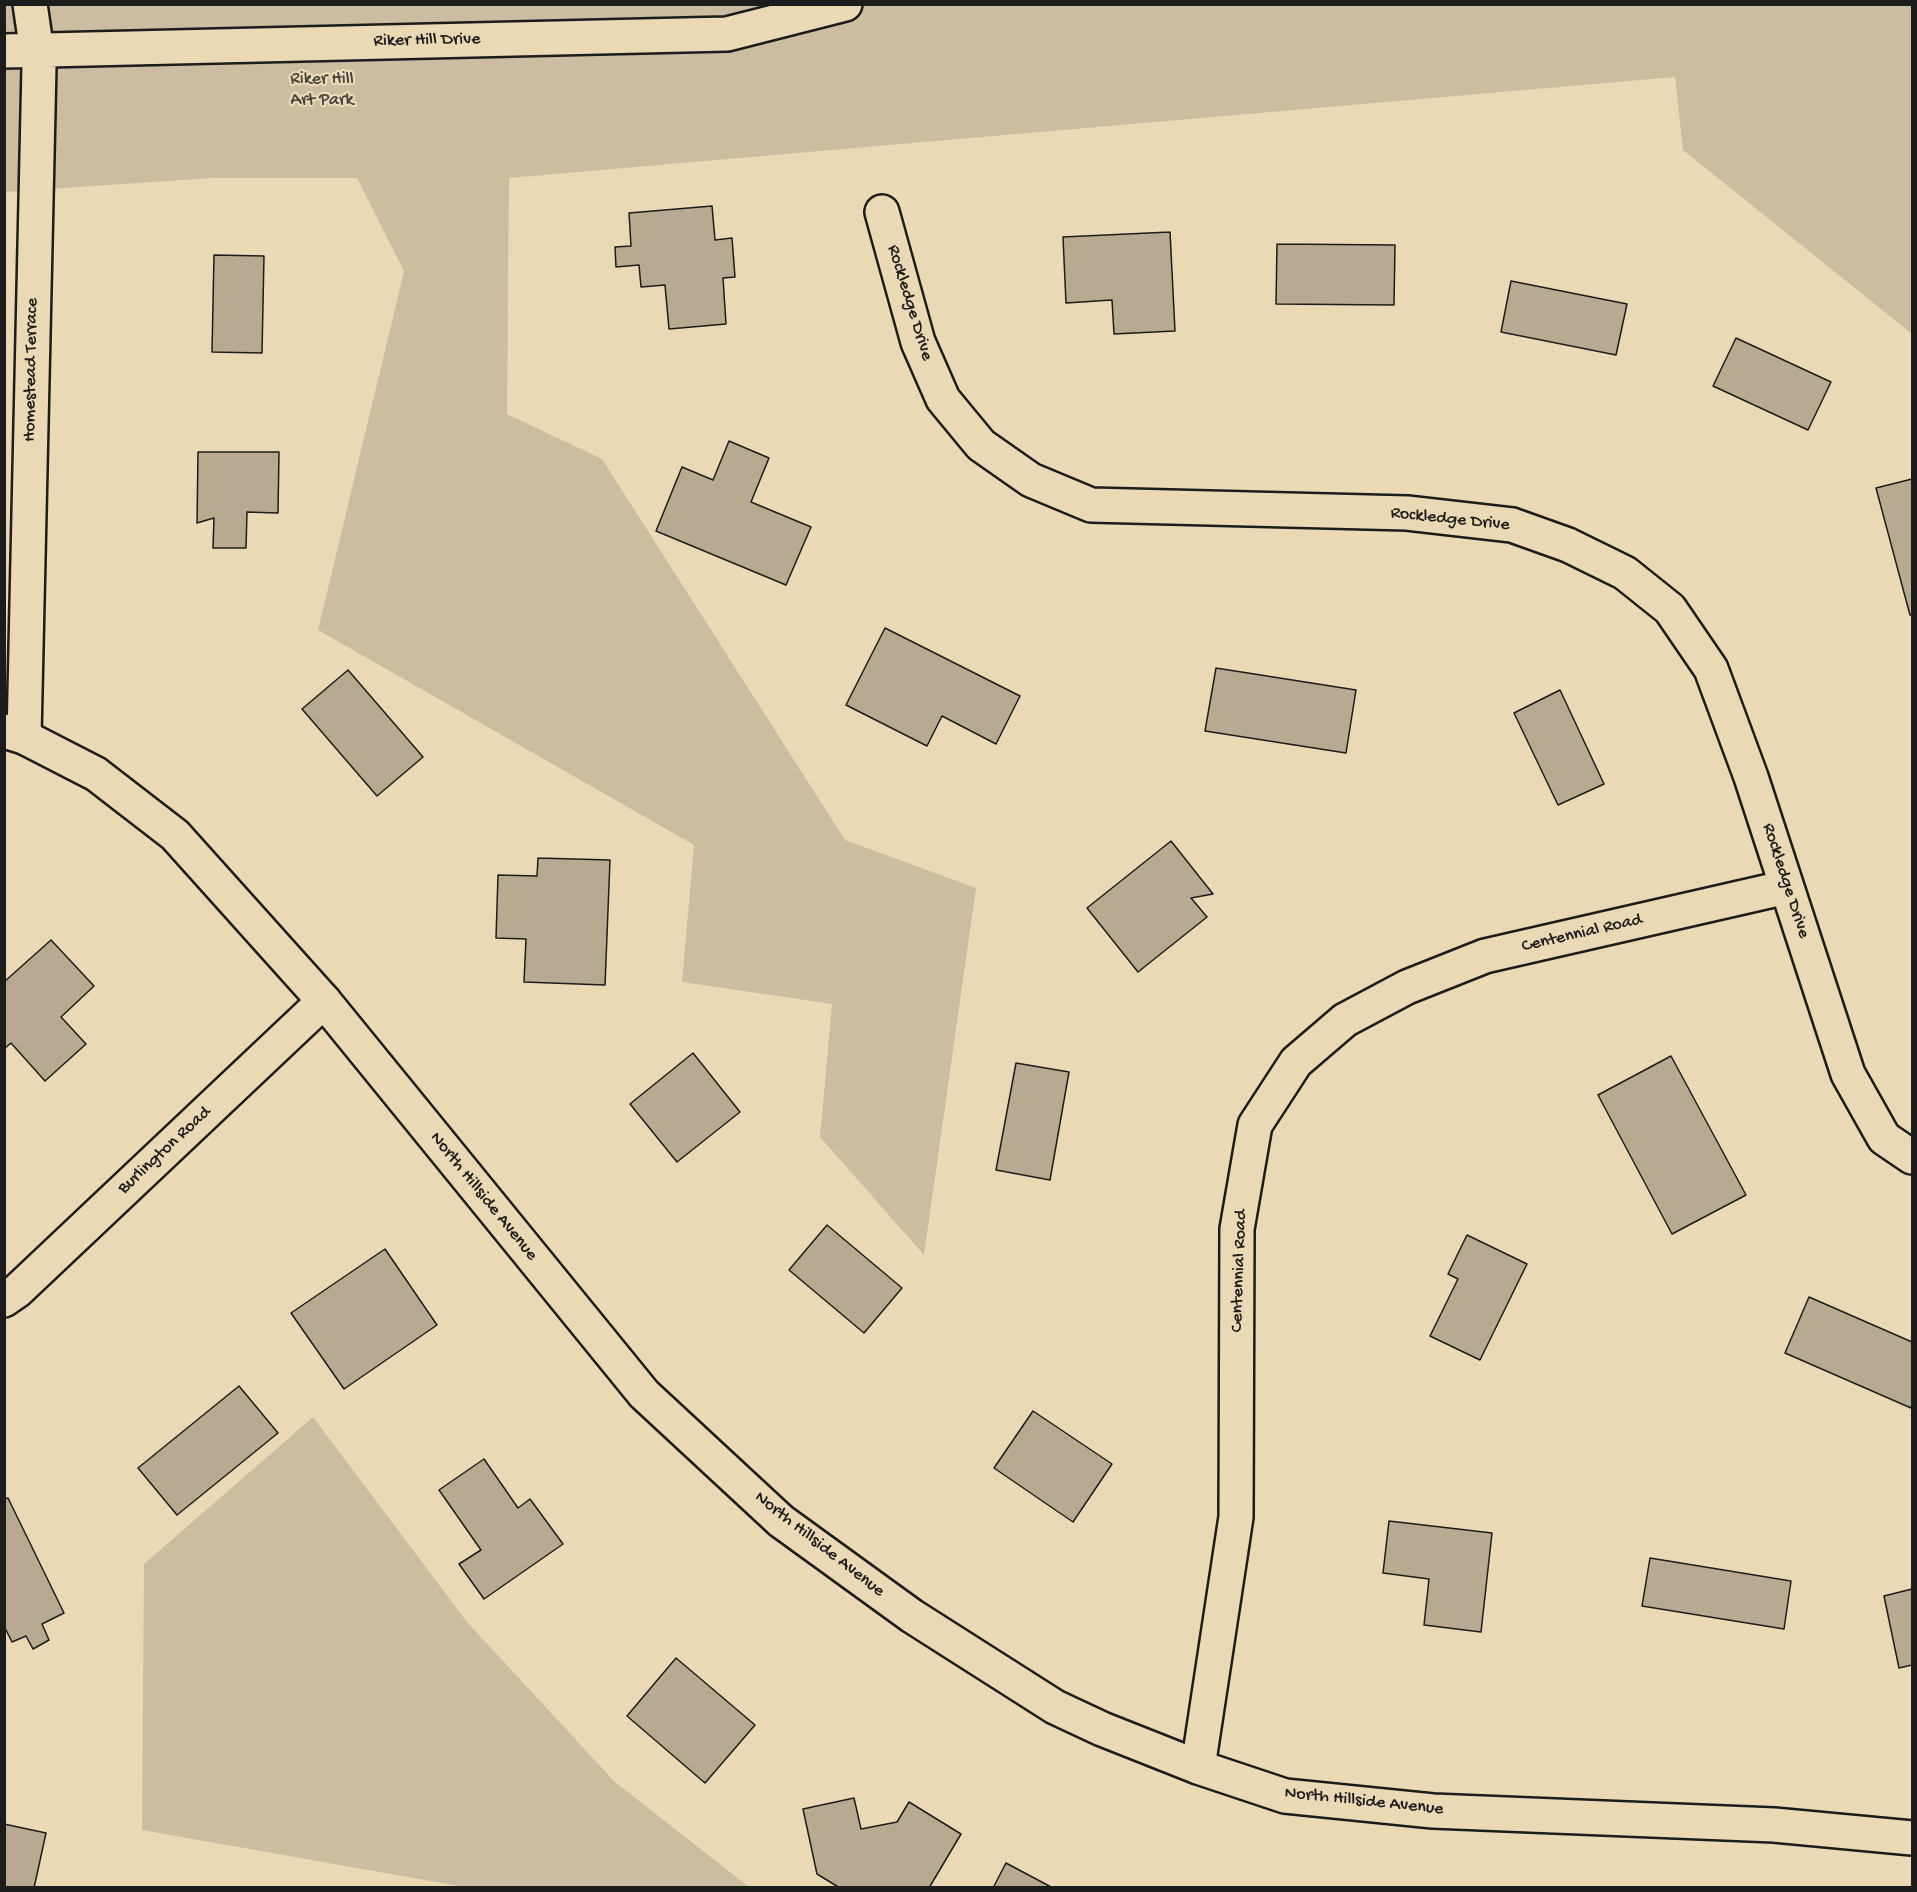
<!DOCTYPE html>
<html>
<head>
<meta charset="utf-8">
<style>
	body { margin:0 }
	#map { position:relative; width:1917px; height:1892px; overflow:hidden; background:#ebd9b6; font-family:"Gochi Hand",sans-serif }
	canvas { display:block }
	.frame { position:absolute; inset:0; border:6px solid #1c1c1c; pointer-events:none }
</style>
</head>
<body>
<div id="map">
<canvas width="1917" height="1892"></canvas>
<div class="frame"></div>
</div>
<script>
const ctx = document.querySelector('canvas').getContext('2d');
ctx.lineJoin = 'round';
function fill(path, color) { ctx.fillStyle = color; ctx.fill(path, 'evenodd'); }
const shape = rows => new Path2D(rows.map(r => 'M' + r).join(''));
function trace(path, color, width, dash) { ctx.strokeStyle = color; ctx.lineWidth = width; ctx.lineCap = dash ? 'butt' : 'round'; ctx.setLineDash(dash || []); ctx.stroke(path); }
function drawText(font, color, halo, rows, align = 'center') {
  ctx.font = font + ' "Gochi Hand",sans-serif'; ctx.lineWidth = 4.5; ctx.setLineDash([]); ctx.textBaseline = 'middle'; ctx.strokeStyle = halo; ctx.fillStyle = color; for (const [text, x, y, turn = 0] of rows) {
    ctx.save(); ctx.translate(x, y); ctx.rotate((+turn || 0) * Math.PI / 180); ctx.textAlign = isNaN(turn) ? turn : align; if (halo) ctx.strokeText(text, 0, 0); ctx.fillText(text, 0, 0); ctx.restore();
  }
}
fill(shape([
	[5,5,1912,5,1912,334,1683,150,1675,77,509,178,507,414,602,459,845,840,976,888,924,1255,820,1137,832,1004,682,982,694,845,318,630,404,271,357,178,212,178,5,192],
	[313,1417,467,1622,615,1782,749,1887,464,1887,142,1830,144,1564]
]), '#cdbda0');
const building = shape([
	[712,206,715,240,732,238,735,277,723,278,726,324,669,329,665,285,641,287,639,265,616,267,615,247,631,246,629,213,712,206],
	[1170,232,1175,331,1114,334,1112,300,1066,303,1063,237,1170,232],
	[1277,244,1395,245,1394,305,1276,304,1277,244],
	[214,255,264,256,262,353,212,352,214,255],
	[1511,281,1627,304,1616,355,1501,332,1511,281],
	[1736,338,1831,382,1808,430,1713,386,1736,338],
	[729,441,769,458,751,502,811,527,786,585,656,531,682,467,713,480,729,441],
	[198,452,279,452,278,513,247,512,246,548,213,548,214,518,197,523,198,452],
	[1912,479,1912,615,1910,615,1876,488,1912,479],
	[885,628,1020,696,996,744,942,716,927,746,846,705,885,628],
	[1216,668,1356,690,1346,753,1205,731,1216,668],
	[348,670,423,757,377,796,302,709,348,670],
	[1560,690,1604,784,1558,805,1514,713,1560,690],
	[1171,841,1213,894,1191,898,1207,917,1138,972,1087,908,1171,841],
	[538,858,610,860,605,985,524,982,526,939,496,938,498,875,537,876,538,858],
	[51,940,94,986,61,1017,86,1044,45,1081,11,1043,4,1049,4,982,51,940],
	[693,1053,740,1112,677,1162,630,1104,693,1053],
	[1671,1056,1746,1195,1672,1234,1598,1095,1671,1056],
	[1016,1063,1069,1072,1050,1180,996,1170,1016,1063],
	[827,1225,902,1288,864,1333,789,1270,827,1225],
	[1467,1235,1527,1264,1480,1360,1430,1336,1458,1279,1448,1274,1467,1235],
	[385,1249,437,1325,344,1389,291,1313,385,1249],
	[1809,1297,1912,1342,1912,1404,1911,1408,1785,1353,1809,1297],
	[239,1386,278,1433,177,1515,138,1468,239,1386],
	[1033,1411,1112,1464,1073,1522,994,1468,1033,1411],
	[484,1459,518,1508,530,1499,563,1544,484,1599,459,1564,481,1550,439,1490,484,1459],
	[8,1498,64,1613,42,1624,49,1640,33,1649,26,1636,12,1642,4,1626,4,1499,8,1498],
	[1389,1521,1492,1533,1481,1632,1424,1625,1429,1579,1383,1573,1389,1521],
	[1650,1558,1791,1581,1784,1629,1642,1606,1650,1558],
	[1912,1589,1912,1665,1899,1668,1884,1596,1912,1589],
	[676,1658,755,1725,705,1783,627,1716,676,1658],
	[854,1798,861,1829,897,1822,909,1802,961,1834,929,1888,840,1888,817,1874,803,1809,854,1798],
	[4,1824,46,1833,34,1888,4,1888,4,1824],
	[1006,1863,1053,1888,993,1888,1006,1863]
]);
fill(building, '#b8aa90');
trace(building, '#1c1c1c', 1.5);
const street = shape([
	[4,51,727,34,845,4],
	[882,212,918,342,943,399,981,445,1031,480,1091,505,1407,513,1512,525,1568,545,1625,573,1670,609,1711,669,1751,777,1848,1074,1884,1138,1912,1157],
	[24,737,39,66,30,4],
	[4,1300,17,1291,324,1001],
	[1198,1767,1236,1517,1237,1229,1255,1125,1296,1062,1345,1020,1407,987,1485,956,1787,887]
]);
const secondary = shape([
	[4,731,24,737,96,774,175,835,324,1001,644,1394,781,1521,912,1616,1055,1707,1102,1729,1198,1767,1285,1796,1433,1811,1774,1825,1912,1838]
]);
trace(street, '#1c1c1c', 38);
trace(secondary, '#1c1c1c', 38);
trace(street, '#ebd9b6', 33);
trace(secondary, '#ebd9b6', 33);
drawText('18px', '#1c1c1c', '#ebd9b6', [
	["Riker Hill Drive",427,41,-1],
	["Rockledge Drive",909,303,73],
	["Homestead Terrace",32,370,-89],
	["Rockledge Drive",1450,520,6],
	["Rockledge Drive",1785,881,72],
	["Centennial Road",1582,934,-13],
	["Burlington Road",165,1151,-43],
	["North Hillside Avenue",483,1197,51],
	["Centennial Road",1240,1271,-88],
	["North Hillside Avenue",819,1545,38],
	["North Hillside Avenue",1364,1802,6]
]);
drawText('18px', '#48443d', '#ebd9b6', [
	["Riker Hill",322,80],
	["Art Park",322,101]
]);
</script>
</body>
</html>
